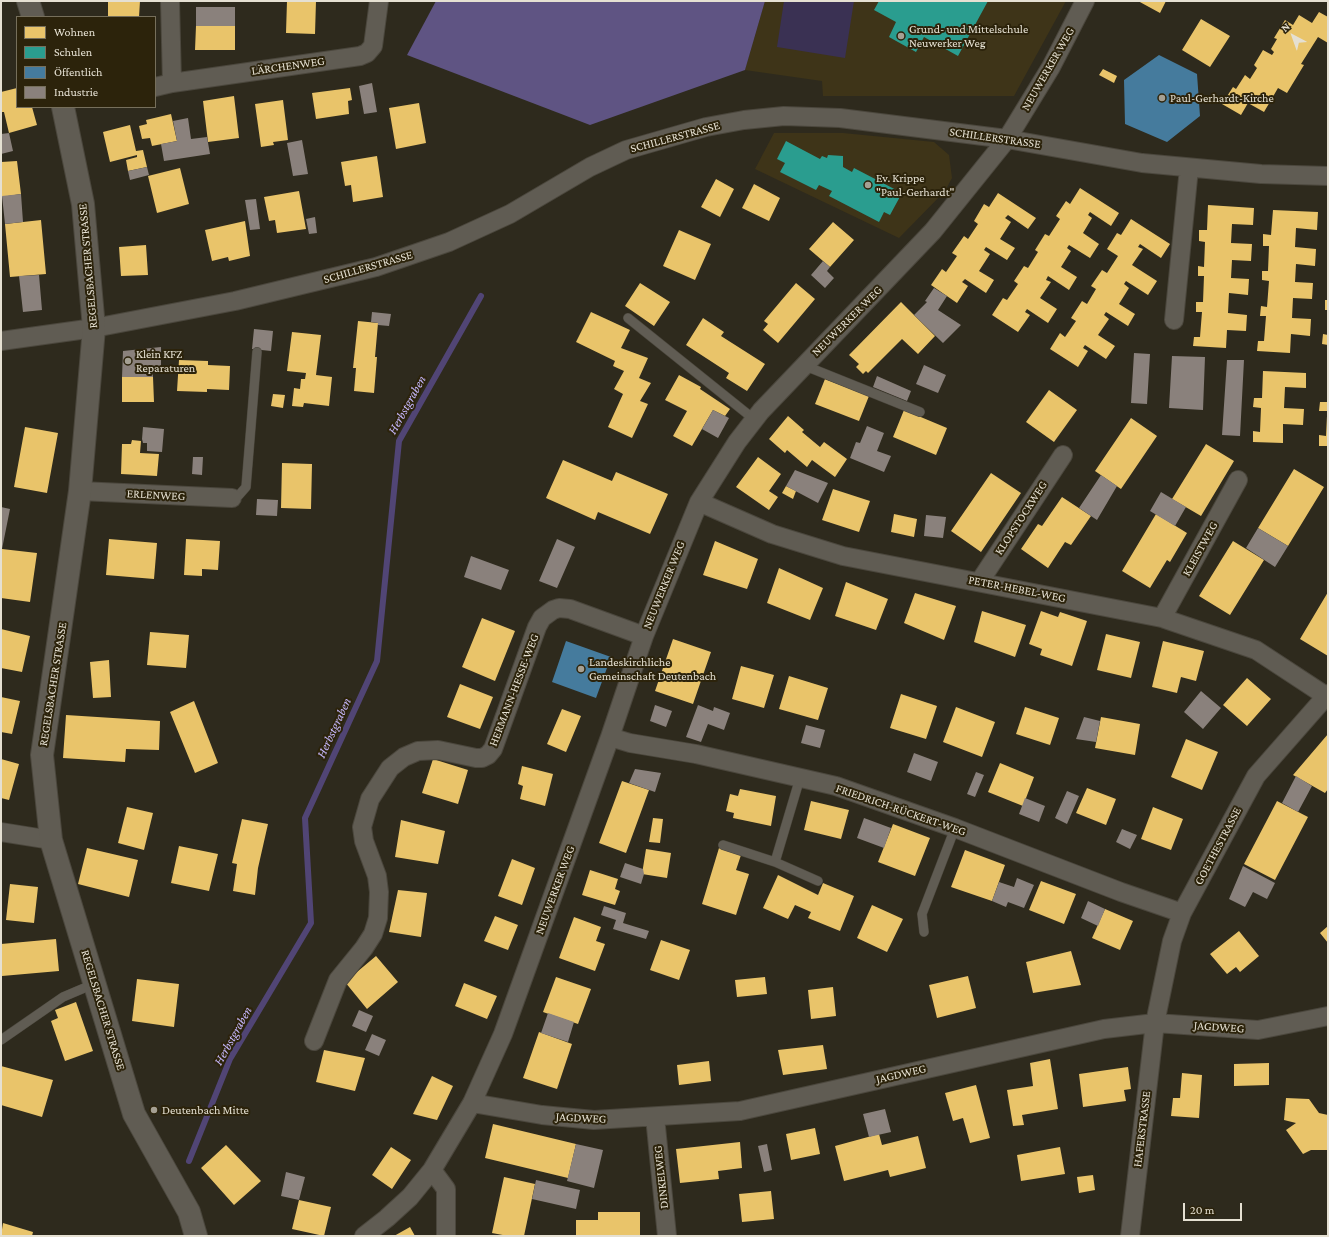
<!DOCTYPE html>
<html>
<head>
<meta charset="utf-8">
<style>
	body { margin:0 }
	#map { position:relative; width:1329px; height:1237px; overflow:hidden; background:#2e2a1d; font-family:"Crimson Pro",serif }
	canvas { display:block }
	.frame { position:absolute; inset:0; border:2px solid #e5e0d2; pointer-events:none }
	.legend { position:absolute; left:16px; top:16px; width:140px; height:92px; box-sizing:border-box; background:#2c230b; border:1px solid #766f5b; margin:0; padding:5px 7px; list-style:none; font-size:12px; color:#e5e0d2 }
	.legend li { display:flex; align-items:center; gap:8px; height:20px }
	.legend b { width:20px; border:1px solid #766f5b }
	.north { position:absolute; left:1273px; top:16px; width:40px; height:40px; -webkit-text-stroke:3px #2c230b; paint-order:stroke; rotate:319deg; font-size:11px; font-weight:700; line-height:16px; text-align:center; color:#e5e0d2 }
	.north::after { content:''; display:block; margin:auto; width:14px; height:18px; background:#e5e0d2; clip-path:polygon(50% 0,100% 100%,50% 72%,0 100%) }
	.scale { position:absolute; left:1183px; top:1203px; width:59px; height:18px; box-sizing:border-box; border:2px solid #e5e0d2; border-top:0; padding-left:5px; font-size:12px; line-height:14px; white-space:nowrap; color:#e5e0d2; -webkit-text-stroke:3px #2c230b; paint-order:stroke }
</style>
</head>
<body>
<div id="map">
<canvas width="1329" height="1237"></canvas>
<div class="frame"></div>
<ul class="legend">
<li><b style="height:11px;background:#e9c46a"></b>Wohnen</li>
<li><b style="height:11px;background:#2a9d8f"></b>Schulen</li>
<li><b style="height:11px;background:#457b9d"></b>Öffentlich</li>
<li><b style="height:11px;background:#8a817c"></b>Industrie</li>
</ul>
<div class="north">N</div>
<div class="scale">20 m</div>
</div>
<script>
const ctx = document.querySelector('canvas').getContext('2d');
ctx.lineJoin = 'round';
function fill(path, color) { ctx.fillStyle = color; ctx.fill(path, 'evenodd'); }
const shape = rows => new Path2D(rows.map(r => 'M' + r).join(''));
function trace(path, color, width, dash) { ctx.strokeStyle = color; ctx.lineWidth = width; ctx.lineCap = dash ? 'butt' : 'round'; ctx.setLineDash(dash || []); ctx.stroke(path); }
function drawText(font, color, halo, rows, align = 'center') {
  ctx.font = font + ' "Crimson Pro",serif'; ctx.lineWidth = 4; ctx.setLineDash([]); ctx.textBaseline = 'middle'; ctx.strokeStyle = halo; ctx.fillStyle = color; for (const [text, x, y, turn = 0] of rows) {
    ctx.save(); ctx.translate(x, y); ctx.rotate((+turn || 0) * Math.PI / 180); ctx.textAlign = isNaN(turn) ? turn : align; if (halo) ctx.strokeText(text, 0, 0); ctx.fillText(text, 0, 0); ctx.restore();
  }
}
fill(shape([
	[765,1,1066,1,1014,96,823,96,822,81,745,70],
	[774,133,843,133,934,142,949,155,952,178,945,191,899,238,755,169]
]), '#3e3418');
fill(shape([
	[784,1,854,1,845,58,777,47]
]), '#3a3153');
fill(shape([
	[436,1,765,1,745,70,590,125,407,55]
]), '#5f5483');
fill(shape([
	[108,1,140,1,139,17,108,17],
	[287,1,316,1,315,34,286,33],
	[1138,1,1166,1,1160,13],
	[1319,12,1328,17,1328,43,1318,37,1301,64,1304,65,1287,93,1278,88,1264,112,1248,103,1241,115,1222,104,1233,87,1236,89,1245,75,1250,79,1257,68,1254,65,1263,50,1272,55,1274,52,1271,49,1277,39,1274,38,1285,20,1293,25,1299,15,1312,23],
	[1201,19,1230,36,1210,67,1182,50],
	[196,26,235,26,235,50,195,50],
	[1103,69,1117,76,1114,83,1099,75],
	[17,88,17,107,32,107,37,125,9,133,4,112,1,112,1,92],
	[350,88,352,100,348,101,349,114,316,119,312,93],
	[234,96,239,138,208,142,203,101],
	[283,100,288,140,273,142,274,145,261,147,255,104],
	[419,103,426,143,396,149,389,108],
	[171,114,177,141,152,146,150,138,142,139,139,126,147,124,146,120],
	[130,125,136,151,143,150,147,167,128,171,126,160,137,157,137,155,110,162,103,132],
	[377,156,383,197,353,202,351,185,345,186,341,162],
	[17,161,21,194,1,197,1,162],
	[180,168,189,204,157,213,148,176],
	[716,179,734,189,720,217,701,207],
	[754,184,780,198,769,221,742,208],
	[1080,188,1119,213,1111,226,1090,212,1088,215,1092,218,1083,233,1099,244,1090,258,1069,245,1067,248,1071,251,1061,267,1077,277,1069,290,1048,276,1046,280,1051,282,1040,298,1057,309,1048,323,1027,309,1025,312,1030,315,1018,332,992,315,1003,298,1007,300,1018,284,1014,281,1024,266,1028,268,1038,252,1035,250,1045,234,1049,236,1060,219,1056,216,1066,201,1070,204],
	[299,191,306,229,277,233,275,220,269,221,264,197],
	[998,193,1036,218,1028,229,1008,215,1005,218,1011,222,1000,239,1015,248,1007,260,986,247,984,250,990,254,979,271,994,280,986,293,965,279,962,282,968,286,957,303,931,285,942,269,946,272,957,256,952,253,964,236,968,239,978,224,974,221,984,204,989,207],
	[1208,205,1254,208,1253,225,1232,224,1231,243,1252,244,1251,261,1232,260,1231,278,1249,279,1248,295,1229,293,1228,313,1247,315,1246,331,1227,330,1226,348,1193,346,1194,337,1200,337,1202,312,1196,312,1196,302,1203,302,1204,276,1198,276,1198,266,1204,267,1205,242,1199,241,1199,230,1207,230],
	[1273,210,1318,212,1317,230,1296,228,1295,247,1316,249,1315,266,1296,264,1295,282,1313,283,1312,299,1293,298,1292,318,1311,319,1310,336,1291,334,1290,353,1257,351,1258,341,1264,341,1266,316,1260,316,1261,306,1267,307,1269,281,1262,280,1262,271,1268,271,1269,246,1263,246,1263,234,1271,235],
	[1131,219,1170,244,1161,258,1140,244,1138,247,1143,249,1132,265,1157,281,1148,295,1126,281,1124,284,1129,288,1119,304,1135,314,1128,326,1106,312,1104,315,1109,319,1098,335,1115,346,1106,359,1085,345,1083,348,1088,351,1078,367,1050,349,1060,333,1065,337,1076,321,1071,318,1082,301,1087,304,1096,289,1091,286,1102,270,1107,273,1118,256,1107,249,1117,233,1121,235],
	[41,220,46,274,10,277,5,224],
	[245,221,250,256,229,261,228,257,212,261,205,230],
	[833,222,854,240,830,267,809,249],
	[679,230,711,244,695,280,663,266],
	[146,245,148,275,121,276,119,247],
	[640,283,670,302,654,326,625,306],
	[796,283,815,299,778,343,763,330,768,324,764,321],
	[1325,300,1328,300,1328,310,1325,310],
	[901,302,935,336,918,354,902,339,868,373,866,371,863,374,856,367,859,364,849,355],
	[591,312,630,330,621,348,648,358,639,378,651,383,640,401,648,404,632,438,608,427,623,394,614,389,624,371,613,366,615,361,576,342],
	[703,318,724,332,721,336,765,364,747,391,726,378,729,373,686,345],
	[358,321,378,323,375,357,377,357,374,393,354,391,356,368,353,368],
	[292,332,321,335,316,375,332,377,329,406,304,403,303,407,292,406,294,388,300,389,301,379,305,379,306,373,287,371],
	[1323,334,1328,335,1328,345,1322,344],
	[179,360,208,361,208,365,230,366,229,390,207,389,207,392,177,391],
	[1263,371,1306,373,1306,388,1285,387,1284,408,1304,409,1303,425,1283,424,1283,443,1253,442,1253,431,1260,432,1261,408,1253,407,1254,398,1262,398],
	[679,375,701,387,700,389,730,409,725,416,713,410,692,446,673,436,687,411,665,400],
	[122,377,153,377,154,402,122,402],
	[825,379,869,396,859,421,815,404],
	[1049,390,1077,410,1054,442,1026,422],
	[273,394,285,395,283,408,271,406],
	[1320,402,1328,402,1328,411,1319,411],
	[904,410,947,428,936,455,893,437],
	[788,416,804,430,802,432,820,447,824,442,847,459,835,477,812,460,807,467,787,450,785,453,769,439],
	[1327,416,1328,446,1319,446,1319,435,1326,436],
	[1131,418,1157,436,1121,489,1095,471],
	[25,427,58,433,47,493,14,487],
	[132,440,141,441,140,453,159,454,157,476,121,474,122,444,131,444],
	[1206,444,1234,461,1201,516,1172,499],
	[758,457,781,474,769,491,778,497,769,510,736,487],
	[563,460,612,481,616,472,668,494,650,534,598,512,595,520,546,498],
	[282,463,312,464,311,509,281,508],
	[1294,469,1324,487,1288,546,1258,528],
	[991,473,1021,493,981,552,951,531],
	[786,486,796,491,793,499,782,493],
	[833,489,870,501,859,532,822,520],
	[1062,497,1091,516,1071,545,1065,542,1048,568,1021,549,1038,524,1042,526],
	[894,514,917,519,914,537,891,532],
	[1156,514,1187,533,1170,562,1167,560,1150,588,1122,571],
	[109,539,157,543,154,579,106,575],
	[186,539,220,541,218,570,202,569,202,576,184,575],
	[715,541,758,559,747,589,703,575],
	[1233,541,1264,560,1230,615,1199,596],
	[2,549,37,553,30,602,1,598],
	[779,568,823,588,810,620,767,603],
	[846,582,888,599,876,630,835,616],
	[1328,592,1328,656,1300,639],
	[915,593,956,606,944,640,904,623],
	[982,611,1026,625,1015,657,974,642],
	[1041,611,1058,617,1060,612,1087,621,1072,666,1040,655,1042,649,1029,644],
	[482,618,515,631,495,681,462,667],
	[1,629,30,636,22,672,1,668],
	[150,632,189,635,186,668,147,665],
	[1106,634,1140,642,1131,678,1097,670],
	[673,639,711,652,693,704,655,691],
	[1163,641,1204,651,1196,681,1181,677,1177,693,1152,687],
	[109,660,111,697,93,698,90,662],
	[741,666,774,675,764,708,732,699],
	[789,676,828,688,818,720,779,709],
	[1247,678,1271,699,1247,726,1223,705],
	[460,684,493,697,480,729,447,717],
	[901,694,937,706,926,739,890,728],
	[1,697,20,701,12,734,1,732],
	[194,701,218,763,195,773,170,712],
	[956,707,995,722,982,757,943,742],
	[1025,707,1059,718,1050,745,1016,734],
	[562,709,581,716,566,752,547,744],
	[66,715,160,721,159,750,126,749,125,762,63,758],
	[1101,717,1140,724,1135,755,1095,748],
	[1328,734,1328,789,1325,793,1293,775],
	[1186,739,1218,752,1202,790,1171,777],
	[1,759,19,764,9,800,1,798],
	[433,759,468,770,458,804,422,793],
	[1000,763,1034,777,1023,806,988,792],
	[522,766,553,774,545,806,520,799,523,786,518,784],
	[622,781,649,790,626,853,599,843],
	[1087,788,1116,799,1106,825,1076,813],
	[740,789,776,796,771,826,733,818,734,813,726,811,730,794,738,796],
	[811,801,849,810,841,839,804,830],
	[1277,801,1308,817,1275,880,1244,864],
	[127,807,153,813,144,850,118,843],
	[1153,807,1183,819,1171,850,1141,839],
	[653,818,663,819,660,843,649,842],
	[242,819,268,824,258,868,255,895,233,891,237,864,232,863],
	[401,820,445,831,438,864,395,857],
	[893,824,930,838,915,876,878,862],
	[179,846,218,854,209,891,171,883],
	[87,848,138,860,129,897,78,884],
	[719,848,741,855,736,870,749,874,736,915,702,904],
	[646,849,671,853,667,878,642,874],
	[965,850,1005,865,992,901,951,887],
	[512,859,535,868,522,905,498,896],
	[590,870,618,879,615,889,620,891,615,905,582,895],
	[778,875,818,895,823,883,854,896,840,931,808,918,811,912,795,905,788,919,763,908],
	[1041,881,1076,894,1064,924,1029,910],
	[10,884,38,887,34,923,6,920],
	[398,890,427,893,421,937,389,932],
	[872,905,903,919,887,952,857,938],
	[1105,909,1133,921,1120,950,1092,938],
	[495,916,518,925,508,950,484,941],
	[574,917,601,927,596,941,605,944,595,971,559,958],
	[1328,926,1328,943,1320,933],
	[1239,931,1259,956,1240,972,1236,967,1227,974,1210,954],
	[56,939,59,971,2,976,1,944],
	[661,940,690,950,679,980,650,970],
	[1071,951,1081,985,1033,993,1026,962],
	[376,956,398,982,367,1009,345,982],
	[968,976,976,1008,937,1018,929,985],
	[556,977,591,989,578,1024,543,1012],
	[765,977,767,994,737,997,735,980],
	[137,979,179,984,174,1027,132,1021],
	[464,983,497,996,487,1019,455,1006],
	[833,987,836,1016,811,1019,808,990],
	[76,1002,93,1051,65,1061,51,1021,58,1018,55,1010],
	[539,1032,572,1044,557,1089,523,1078],
	[823,1045,827,1069,783,1075,778,1050],
	[324,1050,365,1058,355,1091,316,1082],
	[1050,1059,1058,1109,1022,1115,1024,1125,1013,1126,1007,1090,1033,1086,1030,1063],
	[709,1061,711,1081,679,1085,677,1065],
	[1269,1063,1269,1085,1234,1086,1234,1064],
	[1,1066,53,1080,42,1117,1,1105],
	[1128,1067,1131,1089,1124,1090,1126,1101,1083,1107,1079,1074],
	[1182,1073,1202,1075,1199,1118,1171,1116,1173,1098,1180,1098],
	[432,1076,453,1086,437,1120,413,1114],
	[976,1085,990,1138,970,1143,963,1118,953,1121,945,1093],
	[1286,1098,1309,1099,1319,1113,1328,1115,1328,1152,1327,1150,1311,1150,1303,1154,1286,1130,1296,1123,1284,1120],
	[493,1124,576,1144,568,1178,485,1158],
	[815,1128,820,1154,791,1160,786,1134],
	[879,1134,882,1145,918,1136,926,1168,890,1177,888,1170,844,1181,835,1146],
	[740,1142,742,1168,718,1171,719,1179,680,1183,676,1149],
	[226,1145,261,1181,234,1205,201,1168],
	[391,1147,411,1160,392,1189,372,1175],
	[1060,1147,1065,1174,1021,1181,1017,1155],
	[1093,1175,1095,1190,1079,1193,1077,1177],
	[504,1177,535,1184,524,1236,508,1236,492,1233],
	[771,1191,774,1219,742,1222,739,1194],
	[299,1200,331,1207,324,1236,292,1229],
	[598,1212,640,1212,640,1236,576,1236,576,1220,598,1220],
	[3,1223,33,1232,32,1236,1,1236],
	[410,1227,415,1236,394,1236]
]), '#e9c46a');
fill(shape([
	[879,1,988,1,958,56,924,37,916,52,889,37,896,22,874,10],
	[786,141,820,159,822,156,827,158,828,155,843,156,843,167,852,172,854,168,902,193,890,215,884,212,879,222,829,196,832,191,819,185,816,190,780,172,785,163,777,159]
]), '#2a9d8f');
fill(shape([
	[1159,55,1197,74,1200,116,1167,142,1125,124,1124,80],
	[566,641,611,657,596,698,552,682]
]), '#457b9d');
fill(shape([
	[196,7,235,7,235,26,196,26],
	[372,83,377,112,364,114,359,86],
	[188,118,191,139,207,137,210,154,164,161,161,144,177,141,173,121],
	[9,133,13,151,1,154,1,134],
	[302,140,308,174,293,176,287,143],
	[147,167,149,175,130,180,128,171],
	[21,194,23,222,5,224,2,196],
	[256,199,260,229,250,230,245,200],
	[315,217,317,233,309,234,306,219],
	[823,261,830,267,827,271,834,278,825,288,811,275],
	[39,275,42,310,23,312,19,276],
	[934,288,947,296,938,310,961,325,943,343,914,315,927,302,925,301],
	[372,312,391,314,389,326,378,325,378,323,371,322],
	[254,329,273,331,271,351,252,349],
	[161,347,161,368,153,368,153,377,122,377,123,351],
	[1134,353,1150,354,1147,404,1131,403],
	[1172,356,1205,357,1203,410,1169,408],
	[1227,360,1244,360,1240,436,1222,435],
	[924,365,946,375,938,393,916,384],
	[877,376,911,391,907,401,873,387],
	[713,410,729,418,718,438,702,429],
	[867,426,884,433,877,451,891,456,884,472,850,458,856,442,860,443],
	[143,427,164,429,162,452,147,451,147,443,143,443,142,439],
	[193,457,203,457,202,475,192,474],
	[795,470,828,483,818,503,786,486],
	[1101,475,1117,486,1097,520,1079,508],
	[1161,492,1186,507,1175,526,1150,511],
	[257,499,278,500,277,516,256,515],
	[1,507,10,509,2,549,1,548],
	[926,515,946,517,943,538,924,536],
	[1258,528,1288,546,1275,567,1246,548],
	[557,539,575,547,557,588,539,581],
	[471,556,509,570,501,590,464,577],
	[1201,691,1221,708,1203,729,1184,712],
	[655,705,672,711,666,727,650,721],
	[698,705,713,711,714,707,730,713,724,730,708,724,701,742,686,737],
	[1084,717,1100,721,1096,742,1076,739],
	[806,725,825,730,820,748,801,743],
	[914,753,938,762,931,781,907,772],
	[635,769,661,773,655,792,629,783],
	[976,772,984,775,975,797,967,794],
	[1296,776,1312,786,1298,812,1282,803],
	[1067,791,1079,796,1067,824,1055,818],
	[1025,798,1045,806,1039,822,1019,814],
	[864,818,891,828,884,848,857,838],
	[1122,829,1137,835,1130,849,1116,842],
	[625,863,643,869,644,874,641,884,620,877],
	[1243,866,1275,883,1267,899,1253,892,1245,907,1229,899],
	[1017,878,1034,885,1024,908,1008,902,1006,907,992,901,999,882,1014,887],
	[1088,901,1105,909,1098,926,1081,918],
	[604,906,626,913,623,923,649,931,646,939,613,929,616,920,601,915],
	[359,1010,373,1016,366,1032,352,1026],
	[548,1013,574,1022,568,1042,541,1033],
	[372,1034,386,1040,379,1056,365,1050],
	[885,1109,891,1132,869,1137,863,1114],
	[576,1144,603,1150,594,1188,567,1181],
	[767,1144,772,1170,764,1172,758,1146],
	[286,1172,305,1177,299,1200,281,1196],
	[536,1180,580,1190,576,1209,532,1199]
]), '#8a817c');
trace(shape([
	[189,1161,230,1059,311,923,305,818,377,661,399,441,481,296]
]), '#514575', 6);
const service = shape([
	[628,318,755,420],
	[803,365,920,412],
	[232,498,239,495,246,487,257,352],
	[723,845,775,862,818,881],
	[775,862,800,778],
	[924,932,922,914,955,828],
	[1,1040,63,997,96,983]
]);
const minor = shape([
	[170,1,172,83],
	[155,87,172,83,360,56,367,53,373,46,379,1],
	[1174,320,1189,168],
	[1,341,94,328,235,301,376,267,449,242,510,214,590,167,626,150,706,127,744,120,784,116,840,118,1007,139,1142,163,1261,174,1328,176],
	[80,491,232,498],
	[699,502,772,534,843,556,1162,618,1256,650,1326,696],
	[980,581,1063,455],
	[1162,618,1238,480],
	[610,737,630,743,696,754,836,786,955,828,1121,892,1182,913],
	[1,832,51,840],
	[314,1041,338,980,364,948,373,934,378,918,379,892,377,876,364,841,362,827,370,799,390,768,404,757,418,751,438,750,476,758,482,758,488,755,493,749,537,627,542,618,553,610,559,608,570,609,644,636],
	[472,1103,542,1115,594,1120,740,1111,1104,1029,1155,1023,1258,1030,1328,1016],
	[655,1117,667,1236],
	[432,1170,446,1189,446,1236],
	[364,1236,387,1218,410,1197,432,1170,472,1103,503,1034,610,737,644,636,699,502,737,442,761,411,933,231,1007,139,1051,67,1085,1],
	[1130,1236,1155,1023,1172,941,1182,913,1256,776,1328,694]
]);
const tertiary = shape([
	[28,1,33,17],
	[63,107,83,204,94,328,80,491,42,755,51,840,134,1114,189,1212,196,1236]
]);
trace(service, '#4b473d', 10);
trace(minor, '#4b473d', 20);
trace(tertiary, '#4b473d', 24);
trace(service, '#605c53', 9);
trace(minor, '#605c53', 18);
trace(tertiary, '#605c53', 22);
for (const [x, y, r, color] of [
	[901,36,4,"#a5a093"],
	[1162,98,4,"#a5a093"],
	[868,185,4,"#a5a093"],
	[128,361,4,"#a5a093"],
	[581,669,4,"#a5a093"],
	[154,1110,4,"#a5a093"]
]) { const dot = new Path2D(); dot.arc(x, y, r, 0, 2 * Math.PI); ctx.fillStyle = color; ctx.fill(dot); trace(dot, '#2c230b', 1.5); }
drawText('12px', '#e5e0d2', '#2c230b', [
	["Grund- und Mittelschule",909,29],
	["Neuwerker Weg",909,43],
	["Paul-Gerhardt-Kirche",1170,98],
	["Ev. Krippe",876,178],
	["\"Paul-Gerhardt\"",876,192],
	["Klein KFZ",136,354],
	["Reparaturen",136,368],
	["Landeskirchliche",589,662],
	["Gemeinschaft Deutenbach",589,676],
	["Deutenbach Mitte",162,1110]
], 'left');
drawText('12px', '#e5e0d2', '#2c230b', [
	["LÄRCHENWEG",288,66,-8],
	["NEUWERKER WEG",1048,69,-60],
	["SCHILLERSTRASSE",675,137,-15],
	["SCHILLERSTRASSE",995,138,8],
	["REGELSBACHER STRASSE",88,266,-95],
	["SCHILLERSTRASSE",368,267,-16],
	["NEUWERKER WEG",847,321,-45],
	["ERLENWEG",156,495,3],
	["KLOPSTOCKWEG",1021,518,-57],
	["KLEISTWEG",1200,549,-61],
	["NEUWERKER WEG",664,585,-68],
	["PETER-HEBEL-WEG",1017,589,11],
	["REGELSBACHER STRASSE",53,684,-81],
	["HERMANN-HESSE-WEG",514,690,-69],
	["FRIEDRICH-RÜCKERT-WEG",901,810,19],
	["GOETHESTRASSE",1218,846,-62],
	["NEUWERKER WEG",555,890,-70],
	["REGELSBACHER STRASSE",103,1010,73],
	["JAGDWEG",1219,1027,4],
	["JAGDWEG",901,1074,-13],
	["JAGDWEG",581,1118,3],
	["HAFERSTRASSE",1142,1129,-83],
	["DINKELWEG",661,1177,-96]
]);
drawText('italic 13px', '#c4b6fa', '#2c230b', [
	["Herbstgraben",407,405,-61],
	["Herbstgraben",334,728,-65],
	["Herbstgraben",233,1036,-61]
]);
</script>
</body>
</html>
